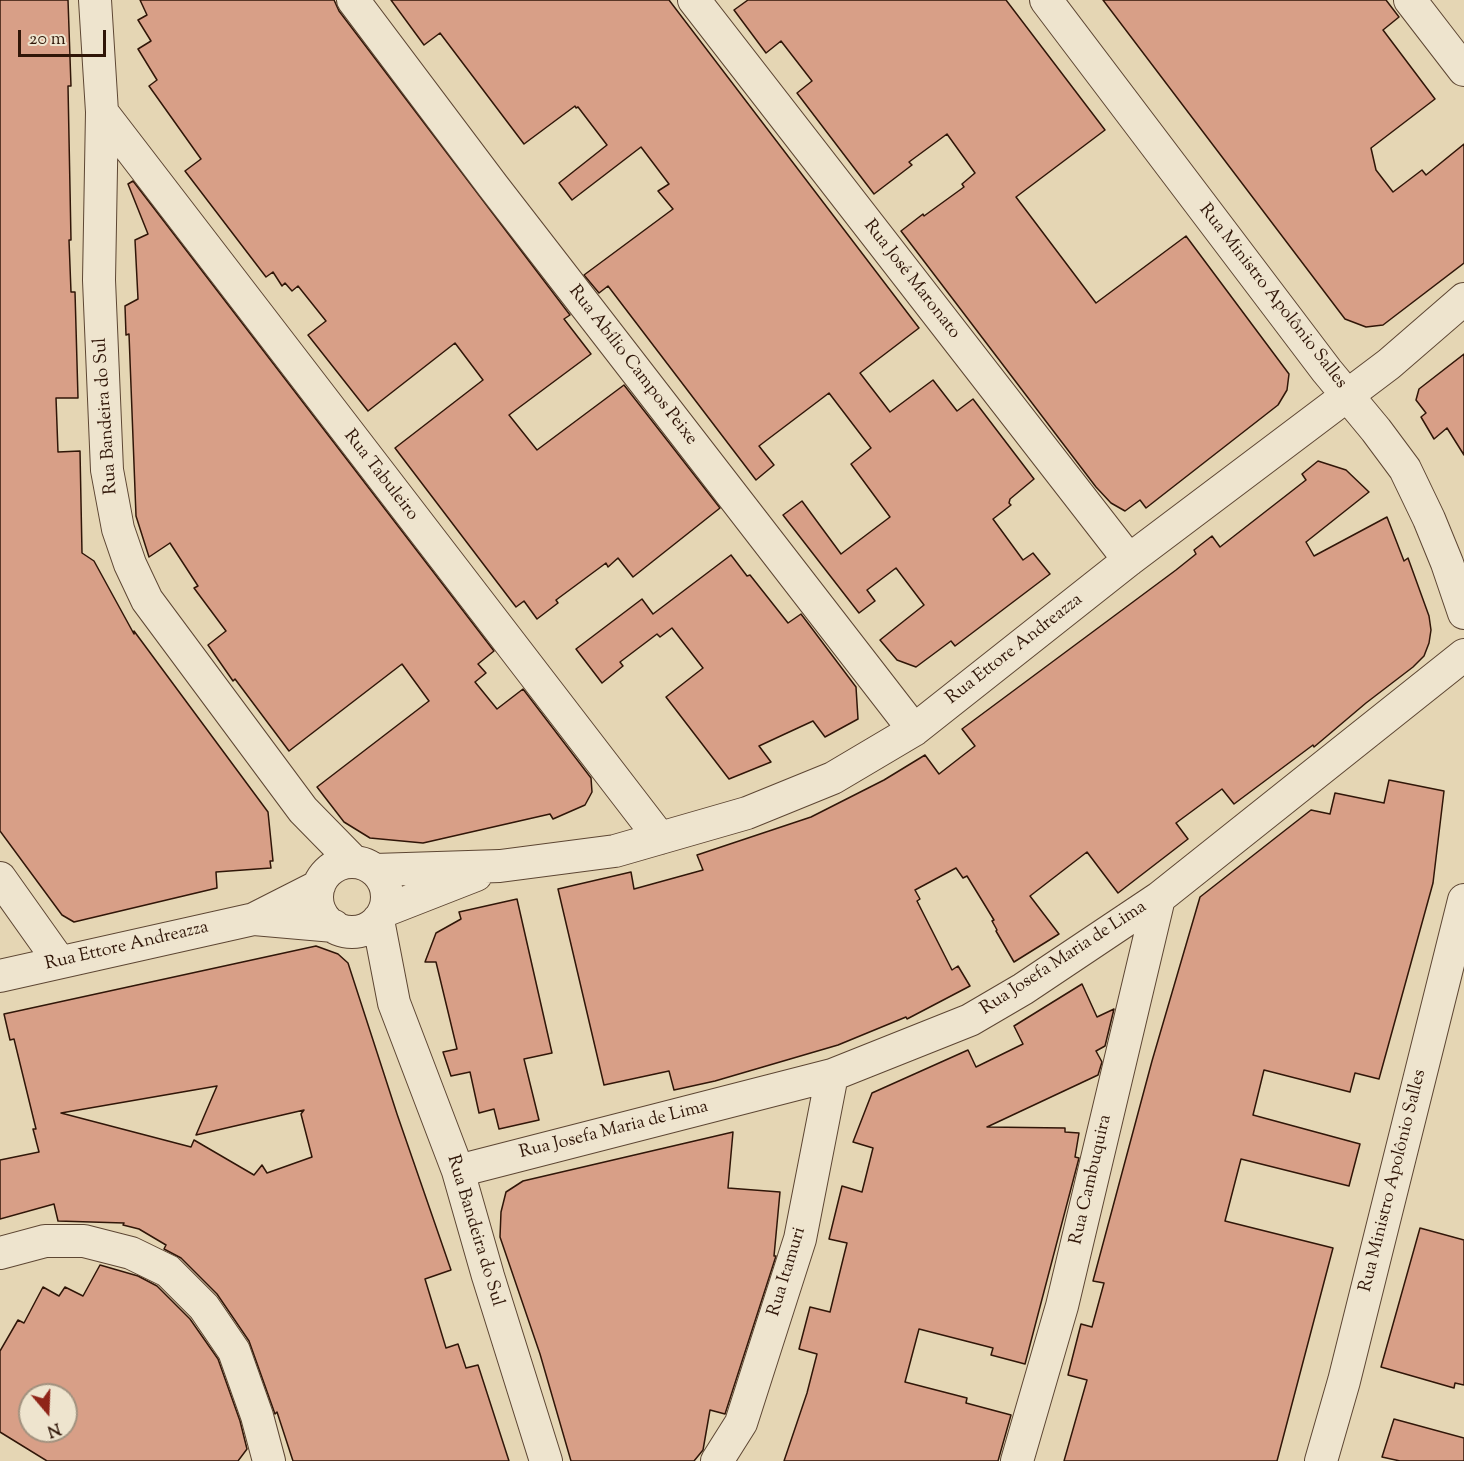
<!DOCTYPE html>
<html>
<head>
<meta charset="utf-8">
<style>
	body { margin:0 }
	#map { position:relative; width:1464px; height:1461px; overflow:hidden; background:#e5d6b4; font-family:"Sorts Mill Goudy",serif }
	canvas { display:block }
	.north { position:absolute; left:18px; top:1383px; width:60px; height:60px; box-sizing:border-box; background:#eee4ce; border:2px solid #a2927f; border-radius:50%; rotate:161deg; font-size:16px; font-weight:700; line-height:24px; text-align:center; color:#301608 }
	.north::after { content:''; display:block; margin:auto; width:21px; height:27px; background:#8f2418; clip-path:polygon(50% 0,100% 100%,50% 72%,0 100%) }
	.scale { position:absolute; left:18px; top:30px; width:88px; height:27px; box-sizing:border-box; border:3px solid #301608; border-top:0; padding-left:8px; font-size:18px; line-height:21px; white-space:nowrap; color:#301608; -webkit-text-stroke:4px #eee4ce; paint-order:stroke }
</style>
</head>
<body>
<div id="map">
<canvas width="1464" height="1461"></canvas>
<div class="north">N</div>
<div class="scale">20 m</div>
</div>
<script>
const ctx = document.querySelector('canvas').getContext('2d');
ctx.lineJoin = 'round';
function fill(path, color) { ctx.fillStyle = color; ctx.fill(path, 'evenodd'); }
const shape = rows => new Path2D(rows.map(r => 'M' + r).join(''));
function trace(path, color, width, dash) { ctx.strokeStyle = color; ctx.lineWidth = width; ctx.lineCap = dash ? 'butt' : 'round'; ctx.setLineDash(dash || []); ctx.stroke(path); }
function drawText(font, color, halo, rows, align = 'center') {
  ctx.font = font + ' "Sorts Mill Goudy",serif'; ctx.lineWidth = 4.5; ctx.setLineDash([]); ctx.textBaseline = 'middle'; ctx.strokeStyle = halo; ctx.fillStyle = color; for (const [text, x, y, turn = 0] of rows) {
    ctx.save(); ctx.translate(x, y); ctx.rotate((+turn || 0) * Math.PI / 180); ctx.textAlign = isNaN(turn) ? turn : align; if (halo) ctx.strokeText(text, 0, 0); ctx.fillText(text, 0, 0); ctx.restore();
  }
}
const building = shape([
	[0,0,68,0,71,86,68,86,71,240,69,240,71,292,75,292,78,398,56,398,58,452,80,451,82,553,94,561,134,634,134,631,268,812,273,861,270,861,271,868,216,872,217,888,74,922,62,915,0,831,0,0],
	[140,0,334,0,339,11,570,315,564,319,591,354,509,415,537,450,624,385,720,508,633,577,618,558,608,567,606,563,556,600,558,603,537,619,524,601,516,607,395,448,483,380,455,343,368,411,308,335,326,321,298,286,292,291,285,283,282,286,273,272,266,277,185,171,201,159,149,86,157,80,138,49,151,41,138,20,147,15,140,0],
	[391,0,669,0,919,328,860,373,890,412,933,380,957,411,973,399,1034,479,1010,499,1009,503,1011,505,993,519,1023,560,1033,553,1050,574,955,646,951,641,916,667,897,660,880,640,924,605,896,568,867,590,875,601,859,613,783,515,802,501,841,554,890,517,851,464,871,448,829,393,759,446,774,465,756,480,608,286,599,293,584,275,673,209,658,191,669,184,641,147,572,200,559,183,607,145,578,107,576,108,575,106,524,144,440,33,424,45,391,0],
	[748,0,1006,0,1105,130,1016,197,1096,303,1186,236,1289,374,1287,390,1278,405,1146,508,1140,500,1125,511,1111,503,1096,487,901,231,923,214,924,216,964,187,962,184,975,173,947,134,909,162,912,165,874,194,797,93,812,81,781,41,766,53,734,10,748,0],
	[1103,0,1386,0,1399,17,1383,30,1435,99,1371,148,1376,170,1393,192,1422,170,1426,175,1464,144,1464,263,1383,325,1366,327,1345,319,1103,0],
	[133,181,494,651,478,664,486,673,475,682,497,709,523,689,591,778,592,792,585,805,553,819,550,814,423,843,370,838,344,822,317,787,429,701,402,664,289,751,235,679,233,681,208,645,226,631,194,588,198,586,170,543,149,557,136,516,129,334,126,335,125,306,138,299,135,240,148,234,128,184,133,181],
	[1464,354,1464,455,1447,428,1434,439,1421,417,1426,413,1416,400,1419,389,1464,354],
	[1318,461,1346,470,1369,492,1306,542,1314,556,1387,517,1404,561,1408,558,1429,616,1431,630,1429,643,1424,656,1413,667,1366,703,1314,747,1313,745,1234,804,1222,789,1176,823,1188,839,1118,893,1087,852,1030,896,1059,934,1014,962,996,931,997,930,992,921,994,920,967,876,963,878,956,868,915,890,920,899,917,901,952,970,958,966,970,986,907,1019,906,1017,838,1045,715,1081,674,1090,669,1071,604,1085,558,889,631,872,634,889,703,870,697,855,811,817,884,780,925,755,939,774,975,746,962,729,1176,570,1196,554,1194,550,1212,536,1220,547,1306,480,1302,474,1318,461],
	[731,555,747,576,750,575,788,623,801,614,856,687,858,719,825,737,813,721,787,733,759,746,771,762,729,779,666,697,703,668,672,628,660,637,657,634,620,662,623,666,602,683,576,649,642,599,653,614,731,555],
	[1389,780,1444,791,1433,883,1379,1079,1355,1073,1350,1092,1264,1070,1253,1115,1360,1144,1349,1186,1241,1159,1225,1221,1333,1248,1277,1461,1064,1461,1087,1380,1068,1375,1081,1324,1092,1327,1104,1283,1093,1281,1152,1061,1200,897,1311,810,1330,814,1335,793,1384,803,1389,780],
	[517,899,552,1053,524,1059,539,1120,499,1129,494,1109,479,1113,470,1072,451,1076,443,1052,457,1049,436,962,425,962,436,933,461,919,459,912,517,899],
	[316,946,338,954,348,963,397,1114,451,1270,425,1279,446,1348,458,1344,466,1368,478,1365,509,1461,293,1461,277,1412,275,1414,249,1341,217,1294,181,1258,164,1249,166,1245,139,1229,123,1225,124,1223,58,1221,54,1204,0,1219,0,1160,39,1152,33,1129,36,1129,14,1039,10,1040,4,1014,316,946],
	[217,1086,196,1135,304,1110,301,1114,312,1157,267,1173,262,1165,254,1175,194,1140,191,1147,61,1113,217,1086],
	[1082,984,1097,1017,1114,1009,1105,1046,1096,1051,1102,1062,1098,1075,987,1127,1065,1128,1065,1132,1079,1133,1075,1157,1079,1158,1025,1364,991,1355,993,1348,919,1329,905,1382,967,1398,966,1403,1011,1415,998,1461,784,1461,807,1393,817,1354,799,1349,810,1307,830,1312,847,1243,829,1239,842,1186,862,1192,873,1148,853,1142,872,1093,968,1050,976,1067,1023,1044,1014,1026,1082,984],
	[733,1132,728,1188,780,1192,774,1256,776,1256,725,1414,710,1410,703,1450,694,1461,571,1461,540,1354,500,1237,501,1212,506,1192,523,1181,733,1132],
	[1420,1228,1464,1240,1464,1385,1455,1383,1454,1388,1381,1367,1420,1228],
	[100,1265,138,1276,157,1286,190,1319,218,1359,240,1421,247,1449,238,1461,47,1461,0,1432,0,1351,18,1320,24,1323,43,1287,59,1296,65,1287,83,1296,100,1265],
	[30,1395,66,1395,66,1431,30,1431,30,1395],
	[1394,1419,1464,1438,1464,1461,1400,1461,1382,1457,1394,1419]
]);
fill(building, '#d89f87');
trace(building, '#301608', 1.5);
const street = shape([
	[95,0,102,112,99,280,107,470,118,529,130,564,147,600,303,810,354,862],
	[353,0,493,186,914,730],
	[694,0,1129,560],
	[1046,0,1327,371,1376,430,1405,469,1429,519,1447,563,1464,613],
	[1410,0,1464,70],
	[102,112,660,838],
	'317 897a35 35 0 1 1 70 0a35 35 0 1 1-70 0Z',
	[375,870,500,866,615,851,747,813,833,778,914,730,1129,560,1389,364,1464,299],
	[0,878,59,961],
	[384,911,476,875],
	[254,919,334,926],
	[378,920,394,1003,458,1171,488,1276,546,1461],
	[0,976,254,919,319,886],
	[458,1171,832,1075,970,1020,1023,989,1159,898,1464,655],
	[0,1253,45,1241,84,1241,131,1253,168,1271,204,1307,234,1351,257,1416,269,1461],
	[717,1461,741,1423,800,1239,832,1075],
	[1017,1461,1062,1306,1159,898],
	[1321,1461,1344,1381,1464,900]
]);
trace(street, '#5d4633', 34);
trace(street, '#eee4ce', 32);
drawText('18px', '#301608', '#eee4ce', [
	["Rua José Maronato",911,280,52],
	["Rua Ministro Apolônio Salles",1272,297,52],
	["Rua Abílio Campos Peixe",632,366,52],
	["Rua Bandeira do Sul",107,416,-94],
	["Rua Tabuleiro",380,476,52],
	["Rua Ettore Andreazza",1015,650,-38],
	["Rua Ettore Andreazza",127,947,-13],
	["Rua Josefa Maria de Lima",1064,959,-33],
	["Rua Josefa Maria de Lima",614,1131,-14],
	["Rua Cambuquira",1092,1180,-77],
	["Rua Ministro Apolônio Salles",1394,1181,-76],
	["Rua Bandeira do Sul",474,1231,73],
	["Rua Itamuri",788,1272,-73]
]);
</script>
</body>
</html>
